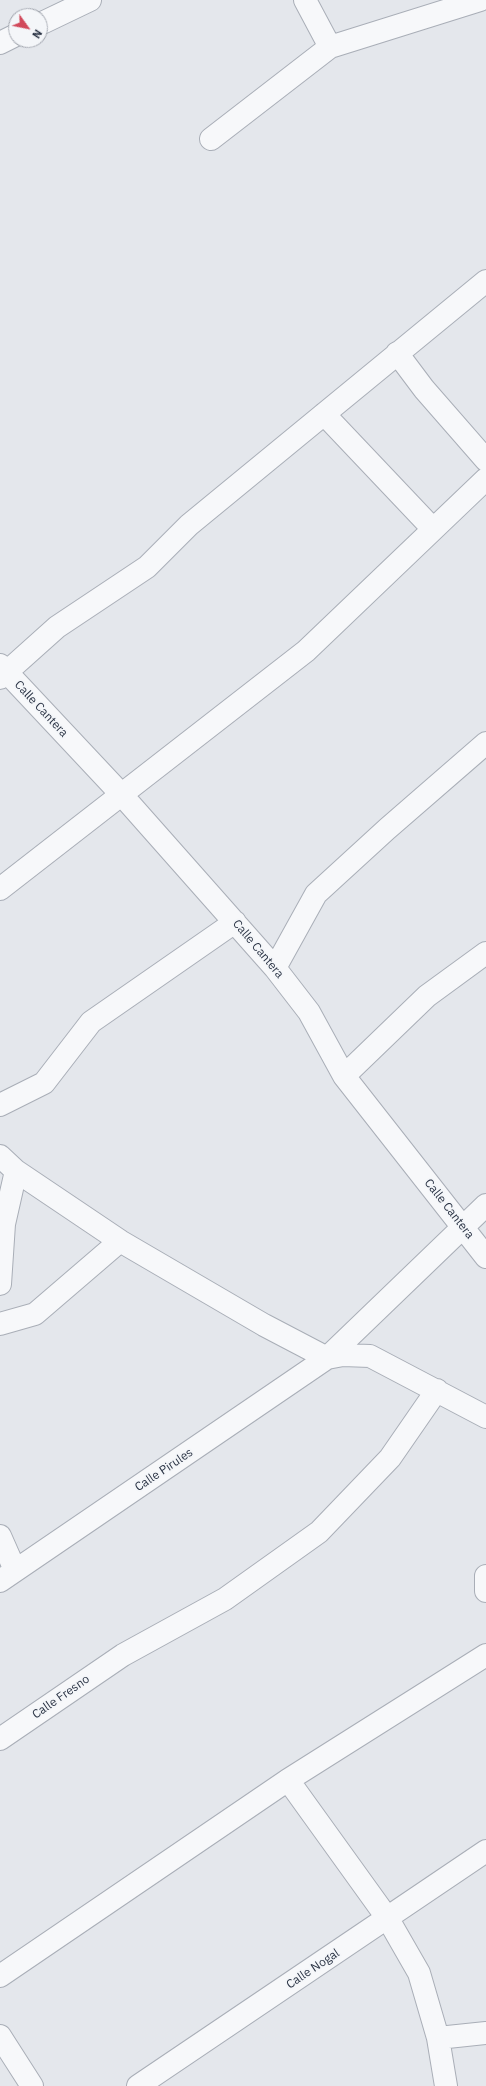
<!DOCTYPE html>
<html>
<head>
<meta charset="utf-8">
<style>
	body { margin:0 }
	#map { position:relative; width:486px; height:2086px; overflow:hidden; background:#e4e7ec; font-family:"IBM Plex Sans",sans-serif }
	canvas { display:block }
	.north { position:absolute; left:8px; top:8px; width:40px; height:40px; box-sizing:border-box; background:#f4f6f9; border:1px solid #a4a8b1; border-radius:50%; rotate:123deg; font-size:11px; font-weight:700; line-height:16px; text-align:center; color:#2b3445 }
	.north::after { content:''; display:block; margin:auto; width:14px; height:18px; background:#d1495b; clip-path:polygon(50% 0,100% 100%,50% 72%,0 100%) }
</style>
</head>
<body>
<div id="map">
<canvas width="486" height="2086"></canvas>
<div class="north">N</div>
</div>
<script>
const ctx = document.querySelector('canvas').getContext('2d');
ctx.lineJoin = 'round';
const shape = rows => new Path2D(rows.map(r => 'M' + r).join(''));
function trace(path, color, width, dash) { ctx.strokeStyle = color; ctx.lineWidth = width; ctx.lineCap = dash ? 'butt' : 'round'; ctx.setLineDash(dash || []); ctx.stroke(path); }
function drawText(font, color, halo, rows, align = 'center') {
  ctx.font = font + ' "IBM Plex Sans",sans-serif'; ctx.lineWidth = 3.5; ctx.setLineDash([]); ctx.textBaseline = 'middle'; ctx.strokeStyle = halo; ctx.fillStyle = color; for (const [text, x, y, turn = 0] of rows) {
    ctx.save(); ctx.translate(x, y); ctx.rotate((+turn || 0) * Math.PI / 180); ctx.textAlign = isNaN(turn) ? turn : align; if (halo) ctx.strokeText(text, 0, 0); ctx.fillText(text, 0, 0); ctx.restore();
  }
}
const minor = shape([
	[305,0,330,47],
	[40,24,90,0],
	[0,43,16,35],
	[211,139,330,47,480,0],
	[397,353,424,389,486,460],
	[324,414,433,529],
	[0,665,121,794,275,968,309,1012,344,1076,486,1257],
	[0,678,57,627,147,567,189,525,486,281],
	[0,889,306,651,486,479],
	[275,968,316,894,387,829,486,743],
	[344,1076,427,996,486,953],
	[0,1105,44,1083,91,1022,235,922],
	[0,1156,16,1171,120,1241,264,1325,327,1358],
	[0,1284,4,1224,16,1171],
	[0,1324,35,1314,120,1241],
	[327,1358,343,1355,370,1356,486,1417],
	[0,1536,15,1570],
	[486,1576,486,1591],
	[0,1581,327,1358,486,1205],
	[0,1739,123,1655,225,1599,319,1532,390,1458,437,1390],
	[288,1780,388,1919,419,1973,438,2038,446,2086],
	[0,1976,288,1780,486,1655],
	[0,2036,32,2086],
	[438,2038,486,2033],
	[138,2086,486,1851]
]);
trace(minor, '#a9aeb7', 24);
trace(minor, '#f7f8fa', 22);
drawText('12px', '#2b3445', '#f4f6f9', [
	["Calle Cantera",41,709,47],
	["Calle Cantera",258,949,50],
	["Calle Cantera",449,1209,52],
	["Calle Pirules",164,1470,-34],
	["Calle Fresno",61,1697,-35],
	["Calle Nogal",313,1969,-34]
]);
</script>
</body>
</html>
